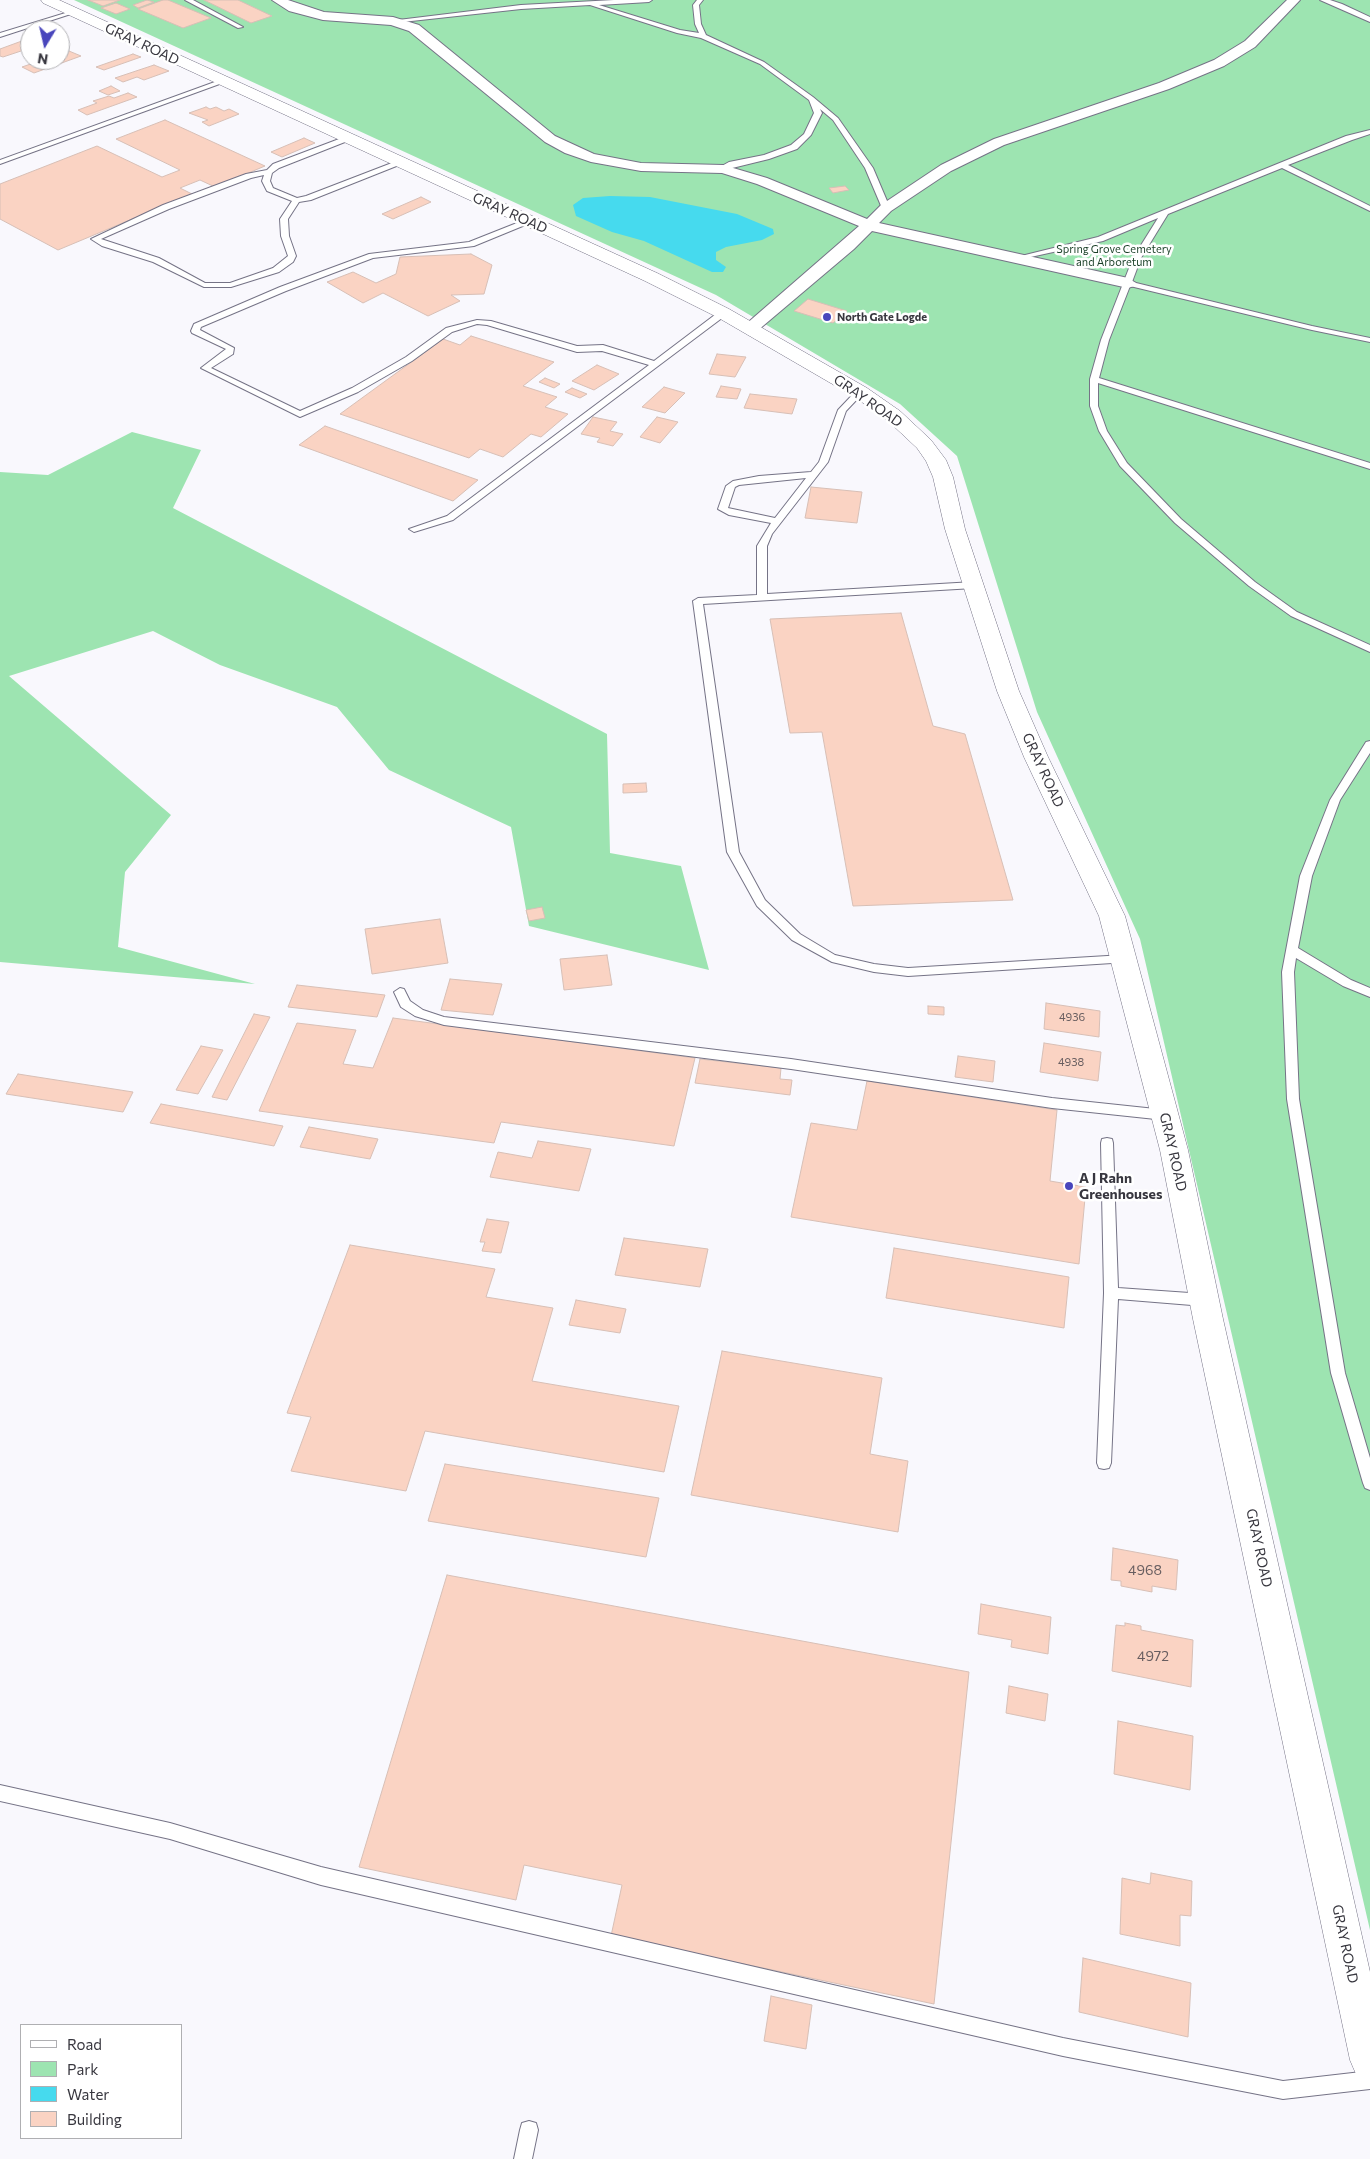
<!DOCTYPE html>
<html>
<head>
<meta charset="utf-8">
<style>
	body { margin:0 }
	#map { position:relative; width:1370px; height:2159px; overflow:hidden; background:#f9f8fd; font-family:Commissioner,sans-serif }
	canvas { display:block }
	.legend { position:absolute; left:20px; top:2024px; width:162px; height:115px; box-sizing:border-box; background:#fff; border:1px solid #afafb2; margin:0; padding:6px 9px; list-style:none; font-size:15px; color:#38373f }
	.legend li { display:flex; align-items:center; gap:10px; height:25px }
	.legend b { width:25px; border:1px solid #afafb2 }
	.north { position:absolute; left:20px; top:20px; width:50px; height:50px; box-sizing:border-box; background:#fff; border:1px solid #afafb2; border-radius:50%; rotate:189deg; font-size:14px; font-weight:700; line-height:20px; text-align:center; color:#38373f }
	.north::after { content:''; display:block; margin:auto; width:18px; height:22px; background:#4946bc; clip-path:polygon(50% 0,100% 100%,50% 72%,0 100%) }
</style>
</head>
<body>
<div id="map">
<canvas width="1370" height="2159"></canvas>
<ul class="legend">
<li><b style="height:6px;background:#fff"></b>Road</li>
<li><b style="height:14px;background:#9de4b1"></b>Park</li>
<li><b style="height:14px;background:#46daee"></b>Water</li>
<li><b style="height:14px;background:#fad3c3"></b>Building</li>
</ul>
<div class="north">N</div>
</div>
<script>
const ctx = document.querySelector('canvas').getContext('2d');
ctx.lineJoin = 'round';
function fill(path, color) { ctx.fillStyle = color; ctx.fill(path, 'evenodd'); }
const shape = rows => new Path2D(rows.map(r => 'M' + r).join(''));
function trace(path, color, width, dash) { ctx.strokeStyle = color; ctx.lineWidth = width; ctx.lineCap = dash ? 'butt' : 'round'; ctx.setLineDash(dash || []); ctx.stroke(path); }
function drawText(font, color, halo, rows, align = 'center') {
  ctx.font = font + ' Commissioner,sans-serif'; ctx.lineWidth = 5; ctx.setLineDash([]); ctx.textBaseline = 'middle'; ctx.strokeStyle = halo; ctx.fillStyle = color; for (const [text, x, y, turn = 0] of rows) {
    ctx.save(); ctx.translate(x, y); ctx.rotate((+turn || 0) * Math.PI / 180); ctx.textAlign = isNaN(turn) ? turn : align; if (halo) ctx.strokeText(text, 0, 0); ctx.fillText(text, 0, 0); ctx.restore();
  }
}
fill(shape([
	[74,0,1370,0,1370,1930,1140,939,1037,712,957,456,900,404,716,295],
	[132,432,201,450,173,508,607,734,610,853,681,866,709,970,529,926,511,827,389,770,337,707,220,665,153,631,9,676,171,815,125,872,118,947,255,984,0,962,0,472,48,475]
]), '#9de4b1');
fill(shape([
	[610,196,650,197,737,214,773,229,774,234,762,240,726,247,716,252,716,260,726,267,723,272,712,272,644,241,612,232,576,216,573,205,583,198]
]), '#46daee');
const building = shape([
	[88,0,120,0,103,6,88,0],
	[147,0,154,2,138,8,133,5,147,0],
	[163,0,168,0,211,18,183,28,138,9,163,0],
	[204,0,238,0,272,16,251,23,204,0],
	[116,3,130,9,116,14,101,8,116,3],
	[30,38,30,48,3,57,0,56,0,49,30,38],
	[69,51,81,56,34,73,22,67,42,60,60,60,60,54,69,51],
	[133,54,141,57,104,70,96,67,133,54],
	[154,65,169,71,144,80,137,77,123,82,115,78,154,65],
	[111,86,120,91,108,95,99,91,111,86],
	[128,93,137,97,87,115,78,110,97,103,93,101,109,96,114,98,128,93],
	[206,107,210,109,216,107,224,111,229,109,239,114,209,126,202,122,208,120,189,113,206,107],
	[165,120,265,166,215,187,200,180,180,188,192,194,58,250,0,219,0,184,97,146,162,177,180,170,116,139,165,120],
	[304,138,315,143,282,157,271,152,304,138],
	[845,186,849,190,833,193,829,188,845,186],
	[421,197,431,202,393,219,382,214,421,197],
	[471,254,492,265,484,294,451,295,460,301,428,316,383,293,363,303,327,282,353,272,376,283,396,274,400,257,471,254],
	[808,299,847,311,833,323,794,311,808,299],
	[471,336,554,362,523,386,557,397,545,407,568,414,541,437,531,434,503,457,480,449,469,458,340,414,443,339,460,345,471,336],
	[717,354,746,357,735,377,709,374,717,354],
	[597,365,619,374,594,390,572,381,597,365],
	[545,378,560,384,554,388,539,382,545,378],
	[721,386,741,389,737,399,716,397,721,386],
	[664,387,685,393,665,413,642,407,664,387],
	[572,388,587,394,580,398,565,392,572,388],
	[750,394,797,399,792,414,744,408,750,394],
	[593,417,617,422,610,431,623,434,613,446,597,442,600,438,581,434,593,417],
	[657,417,678,422,660,443,640,437,657,417],
	[325,426,478,480,453,501,299,445,325,426],
	[811,487,862,492,857,523,805,518,811,487],
	[901,613,933,726,965,734,1013,900,853,906,822,732,790,733,770,619,901,613],
	[646,783,647,792,623,793,623,784,646,783],
	[542,907,545,918,529,921,526,910,542,907],
	[440,919,448,963,372,974,365,929,440,919],
	[607,955,612,985,564,990,560,959,607,955],
	[450,979,502,984,493,1015,441,1010,450,979],
	[297,985,385,995,377,1017,288,1007,297,985],
	[1046,1003,1100,1011,1099,1037,1044,1029,1046,1003],
	[928,1006,944,1007,944,1015,928,1014,928,1006],
	[254,1014,270,1017,227,1100,212,1097,254,1014],
	[393,1018,695,1058,674,1146,501,1122,494,1143,259,1111,297,1023,356,1030,343,1064,373,1068,393,1018],
	[1044,1043,1101,1052,1098,1081,1040,1072,1044,1043],
	[201,1046,223,1050,198,1094,176,1090,201,1046],
	[958,1056,995,1061,993,1082,955,1077,958,1056],
	[700,1059,781,1068,780,1079,792,1080,790,1095,695,1083,700,1059],
	[18,1074,133,1092,123,1112,6,1094,18,1074],
	[867,1081,1057,1110,1050,1181,1086,1187,1079,1264,791,1217,811,1123,857,1130,867,1081],
	[161,1104,283,1126,274,1146,150,1123,161,1104],
	[309,1127,378,1139,370,1159,300,1147,309,1127],
	[538,1141,591,1149,579,1191,490,1177,498,1152,532,1158,538,1141],
	[487,1219,509,1222,501,1253,482,1251,485,1242,480,1242,487,1219],
	[624,1238,708,1249,700,1287,615,1275,624,1238],
	[350,1245,495,1269,486,1297,553,1308,532,1381,679,1406,664,1472,425,1431,406,1491,291,1471,311,1417,287,1413,350,1245],
	[894,1248,1069,1277,1064,1328,886,1298,894,1248],
	[576,1300,626,1309,620,1333,569,1325,576,1300],
	[722,1351,882,1378,870,1454,908,1461,898,1532,691,1495,722,1351],
	[445,1464,659,1498,646,1557,428,1521,445,1464],
	[1113,1548,1178,1560,1176,1590,1152,1586,1152,1592,1121,1586,1121,1581,1111,1580,1113,1548],
	[447,1575,969,1672,934,2004,611,1936,622,1885,524,1865,516,1900,359,1867,447,1575],
	[981,1604,1051,1617,1048,1654,1011,1647,1012,1640,978,1634,981,1604],
	[1125,1623,1141,1626,1141,1630,1193,1640,1191,1687,1112,1671,1116,1625,1125,1626,1125,1623],
	[1009,1686,1048,1694,1045,1721,1006,1713,1009,1686],
	[1118,1721,1193,1736,1190,1790,1114,1774,1118,1721],
	[1151,1873,1192,1881,1191,1916,1180,1915,1180,1946,1120,1934,1122,1878,1150,1884,1151,1873],
	[1083,1958,1191,1983,1188,2037,1079,2012,1083,1958],
	[771,1996,812,2005,806,2049,764,2041,771,1996]
]);
fill(building, '#fad3c3');
trace(building, '#d7bfb6', 1);
const service = shape([
	[185,0,193,0,243,27,238,28,185,0],
	[614,0,652,0,649,2,599,5,680,30,699,33,695,24,693,5,697,0,703,0,699,5,701,24,706,35,764,62,813,97,838,118,873,168,890,208,889,210,882,208,865,168,833,120,820,109,822,113,811,135,797,149,769,159,720,171,720,167,729,162,764,155,791,145,804,134,814,113,809,100,760,64,701,38,677,33,590,5,521,9,393,23,390,21,521,5,614,0],
	[1320,0,1330,0,1342,4,1370,17,1370,22,1320,0],
	[72,11,77,12,0,37,0,33,72,11],
	[223,79,225,80,225,82,0,164,0,160,223,79],
	[1370,130,1370,134,1352,140,1288,165,1370,206,1370,211,1282,168,1168,214,1141,258,1132,282,1312,326,1370,338,1370,342,1312,330,1130,286,1109,340,1099,378,1370,463,1370,469,1098,383,1098,406,1107,431,1127,463,1181,519,1255,582,1297,612,1370,645,1370,652,1291,616,1249,586,1175,523,1120,466,1099,431,1090,406,1090,379,1101,340,1133,258,1158,218,1103,241,1017,260,1013,258,1098,237,1346,136,1370,130],
	[347,136,351,138,350,140,279,168,272,173,270,181,273,188,297,198,306,196,397,161,404,163,311,200,299,202,288,219,289,236,296,256,293,262,279,272,231,287,204,287,153,262,102,246,91,239,163,205,246,174,267,170,273,164,347,136],
	[264,175,262,181,267,191,292,201,280,219,281,236,288,256,273,268,230,283,205,283,159,258,101,239,169,209,251,178,264,175],
	[527,219,531,221,530,223,474,246,373,258,286,291,201,327,200,330,234,348,233,354,211,368,300,411,352,388,406,357,446,328,477,320,491,321,577,346,603,345,654,361,720,311,726,311,726,315,453,520,414,532,409,529,447,516,649,365,602,351,577,352,487,325,477,324,452,332,412,361,358,392,300,417,201,368,226,349,192,333,191,331,194,324,280,287,369,254,469,242,527,219],
	[857,390,864,392,846,411,828,462,772,534,767,546,767,594,974,582,979,585,974,588,703,604,739,852,765,900,800,934,835,955,874,964,908,968,1124,955,1130,959,1128,962,908,976,874,972,832,962,792,940,757,906,727,852,693,601,698,598,757,595,757,546,771,523,729,515,718,509,726,486,733,481,759,476,811,472,819,462,838,410,857,390],
	[806,478,775,518,728,508,735,487,739,485,806,478],
	[1370,741,1370,753,1340,800,1312,876,1298,948,1351,980,1370,988,1370,997,1343,986,1296,958,1294,972,1299,1099,1345,1373,1370,1458,1370,1490,1365,1488,1363,1483,1331,1373,1287,1099,1282,972,1300,876,1330,800,1366,742,1370,741],
	[400,988,404,989,410,1001,423,1010,444,1017,791,1059,1052,1098,1165,1110,1169,1112,1171,1115,1169,1118,1165,1120,1052,1108,791,1069,444,1025,415,1016,401,1007,394,992,400,988],
	[1107,1138,1112,1139,1113,1143,1118,1288,1204,1294,1209,1296,1211,1300,1209,1304,1204,1306,1118,1299,1111,1463,1109,1468,1104,1469,1099,1468,1097,1463,1104,1293,1101,1143,1102,1139,1107,1138],
	[0,1785,170,1823,321,1867,1063,2038,1283,2081,1370,2071,1370,2089,1283,2099,1063,2056,321,1885,170,1839,0,1801,0,1785],
	[529,2121,536,2123,538,2130,532,2159,514,2159,520,2130,522,2123,529,2121]
]);
const minor = shape([
	[272,0,288,0,324,12,393,17,419,25,555,136,594,154,641,163,723,165,767,178,867,219,881,205,941,165,994,139,1159,83,1214,60,1245,41,1287,0,1300,0,1255,47,1224,66,1169,89,1004,145,951,171,891,211,879,223,1128,278,1136,283,1134,286,1128,288,872,231,854,249,757,331,751,333,745,331,743,328,745,325,859,226,757,184,722,173,641,171,591,162,565,153,545,142,409,31,391,25,323,20,289,11,272,0]
]);
const tertiary = shape([
	[41,0,59,0,657,273,729,309,867,388,900,411,931,440,946,460,953,477,965,529,1019,691,1048,757,1125,916,1188,1150,1223,1319,1370,1972,1370,2080,1356,2074,1350,2060,1193,1319,1160,1150,1099,916,1024,757,997,691,945,529,933,477,926,461,917,448,886,419,853,396,717,317,645,281,43,3,41,0]
]);
trace(service, '#757386', 2);
trace(minor, '#757386', 2);
trace(tertiary, '#757386', 1);
fill(service, '#fff');
fill(minor, '#fff');
fill(tertiary, '#fff');
for (const [x, y, r, color] of [
	[827,317,5,"#4946bc"],
	[1069,1186,5,"#4946bc"]
]) { const dot = new Path2D(); dot.arc(x, y, r, 0, 2 * Math.PI); ctx.fillStyle = color; ctx.fill(dot); trace(dot, '#fff', 2); }
drawText('11px', '#193f26', '#fff', [
	["Spring Grove Cemetery",1114,249],
	["and Arboretum",1114,262]
]);
drawText('bold 11px', '#38373f', '#fff', [
	["North Gate Logde",837,317]
], 'left');
drawText('11px', '#685e60', null, [
	["4936",1072,1017],
	["4938",1071,1062]
]);
drawText('14px', '#38373f', '#fff', [
	["GRAY ROAD",142,44,25],
	["GRAY ROAD",510,213,24],
	["GRAY ROAD",868,401,35],
	["GRAY ROAD",1043,770,65],
	["GRAY ROAD",1173,1152,77],
	["GRAY ROAD",1259,1548,78],
	["GRAY ROAD",1345,1944,78]
]);
drawText('bold 14px', '#38373f', '#fff', [
	["A J Rahn",1079,1178],
	["Greenhouses",1079,1194]
], 'left');
drawText('14px', '#685e60', null, [
	["4968",1145,1570],
	["4972",1153,1656]
]);
</script>
</body>
</html>
